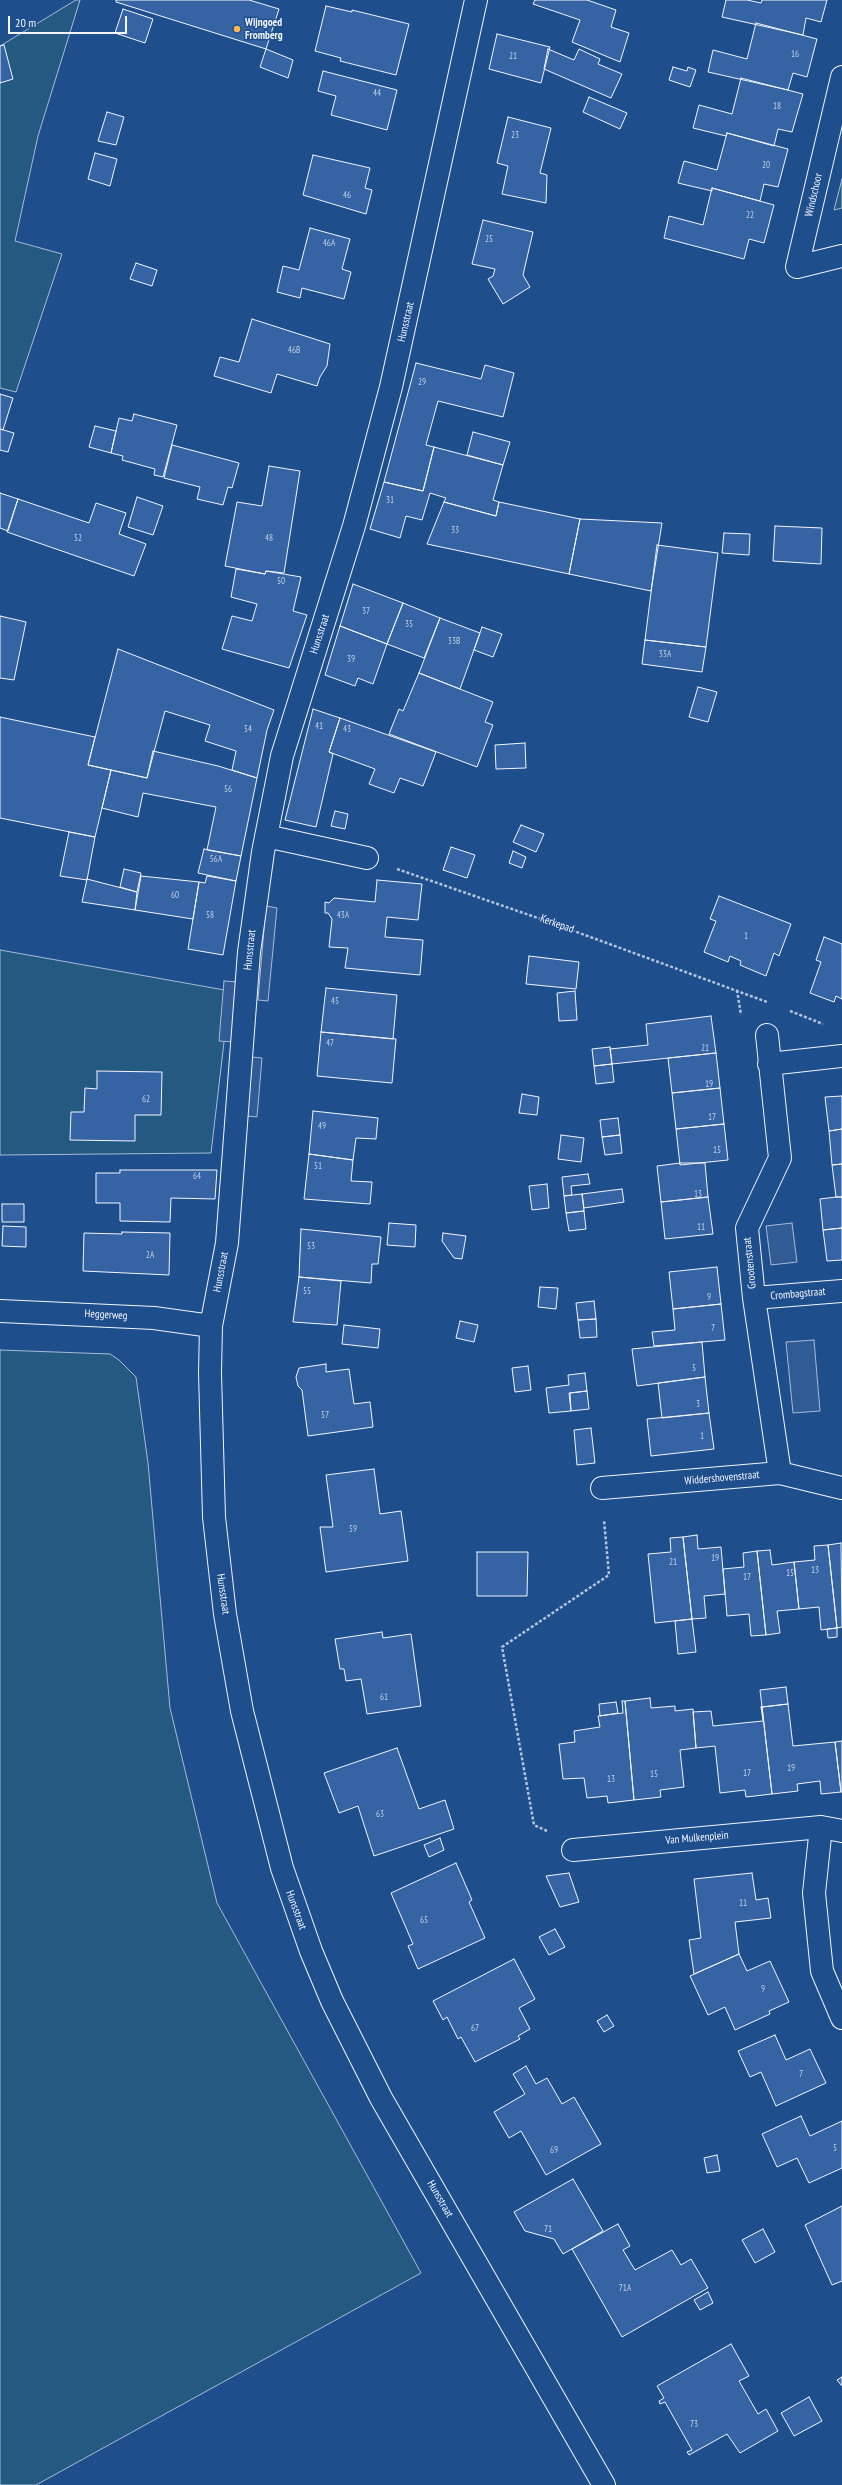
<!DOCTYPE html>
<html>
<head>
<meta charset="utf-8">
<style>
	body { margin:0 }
	#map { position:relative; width:842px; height:2485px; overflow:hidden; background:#1f4e8c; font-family:"PT Sans Narrow",sans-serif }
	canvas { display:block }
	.scale { position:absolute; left:8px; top:16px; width:119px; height:18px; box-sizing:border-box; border:2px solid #f2f6ff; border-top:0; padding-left:5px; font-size:12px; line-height:14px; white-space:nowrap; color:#f2f6ff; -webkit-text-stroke:3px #1f4e8c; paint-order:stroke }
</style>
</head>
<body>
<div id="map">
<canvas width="842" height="2485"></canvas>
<div class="scale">20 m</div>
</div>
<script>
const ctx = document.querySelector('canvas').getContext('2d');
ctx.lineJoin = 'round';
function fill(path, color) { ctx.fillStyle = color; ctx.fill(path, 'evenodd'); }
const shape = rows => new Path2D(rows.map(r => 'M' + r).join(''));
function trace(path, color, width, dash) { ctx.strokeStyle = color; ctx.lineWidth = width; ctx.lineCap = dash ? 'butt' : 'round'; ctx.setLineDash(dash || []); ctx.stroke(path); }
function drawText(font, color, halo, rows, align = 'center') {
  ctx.font = font + ' "PT Sans Narrow",sans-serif'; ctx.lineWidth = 3; ctx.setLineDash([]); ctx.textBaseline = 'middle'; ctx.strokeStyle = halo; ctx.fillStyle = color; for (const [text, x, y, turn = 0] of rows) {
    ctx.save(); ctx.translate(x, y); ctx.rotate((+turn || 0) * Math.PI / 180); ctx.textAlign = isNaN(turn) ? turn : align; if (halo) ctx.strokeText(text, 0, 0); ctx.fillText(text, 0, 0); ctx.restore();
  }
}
const green = shape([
	[76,0,80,0,38,136,15,241,62,254,16,392,0,388,0,46,76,0],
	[842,179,842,208,834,210,842,179],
	[0,950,230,991,211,1153,0,1155,0,950],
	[0,1350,110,1354,119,1360,136,1377,148,1463,170,1708,217,1903,421,2273,36,2485,0,2485,0,1350]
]);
fill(green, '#245a82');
trace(green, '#a8bbd7', 1);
const parking = shape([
	[266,906,277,908,268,1001,258,1000,266,906],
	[224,981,238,982,233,1042,219,1041,224,981],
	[251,1057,262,1058,257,1117,246,1116,251,1057],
	[792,1223,797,1262,771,1265,766,1226,792,1223],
	[814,1340,820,1411,793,1413,786,1342,814,1340]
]);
fill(parking, '#305b95');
trace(parking, '#a8bbd7', 1);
const building = shape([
	[116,0,249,0,279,9,266,49,116,2,116,0],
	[535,0,587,0,616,10,611,27,629,33,620,62,572,42,580,20,533,4,535,0],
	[726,0,747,0,761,3,762,0,827,0,821,22,806,18,803,35,722,17,726,0],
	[326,6,352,12,352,10,409,24,396,75,340,61,341,58,315,51,326,6],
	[123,9,153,19,145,43,115,33,123,9],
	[756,23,817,39,807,77,793,73,788,90,708,72,713,50,747,59,756,23],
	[497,34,550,47,541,83,489,69,497,34],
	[4,45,13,79,0,83,0,46,4,45],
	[266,49,293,60,288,78,260,67,266,49],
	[548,49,574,60,579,49,600,59,598,64,622,74,611,98,544,69,548,49],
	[673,67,687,71,688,67,696,70,690,87,669,80,673,67],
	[323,71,397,90,387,130,331,115,336,96,318,91,323,71],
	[741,78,803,94,792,132,778,129,774,146,727,133,726,136,693,128,699,105,732,114,741,78],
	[589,97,627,113,620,129,583,112,589,97],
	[107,112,124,117,116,145,98,141,107,112],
	[508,117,551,128,540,173,547,175,546,203,502,194,508,166,497,163,508,117],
	[727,133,788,149,778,187,764,184,760,201,712,188,712,191,678,183,684,161,717,170,727,133],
	[95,153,117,159,110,186,88,179,95,153],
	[313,155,370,168,365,188,372,190,366,214,303,195,313,155],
	[712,188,774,205,764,243,749,239,744,259,664,238,669,216,703,225,712,188],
	[483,220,533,232,523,275,530,287,503,304,488,279,493,276,495,269,472,264,483,220],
	[310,228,350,239,342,269,351,272,344,299,302,288,300,298,277,292,283,266,299,270,310,228],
	[136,263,157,270,152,286,130,279,136,263],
	[252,319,330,344,327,366,320,377,317,386,277,374,271,393,214,376,220,357,239,362,252,319],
	[416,363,481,379,485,365,514,373,503,417,438,401,426,445,434,447,423,491,384,482,416,363],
	[0,394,13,398,3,430,0,429,0,394],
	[134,414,177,425,163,477,154,475,155,469,122,460,123,456,111,453,119,418,132,421,134,414],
	[95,426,116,431,111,453,89,447,95,426],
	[0,429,14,433,8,452,0,450,0,429],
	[473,432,510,442,503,465,467,455,473,432],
	[172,445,239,463,232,488,228,487,223,505,197,499,200,487,164,478,172,445],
	[434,447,503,465,493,500,499,502,496,516,444,502,446,498,430,493,422,520,406,516,400,538,370,529,384,482,423,491,434,447],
	[269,466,300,471,284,573,266,571,265,574,225,566,237,502,262,506,269,466],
	[0,493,18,499,8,531,0,528,0,493],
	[137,497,163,506,153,535,128,527,137,497],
	[18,499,89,523,96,503,126,513,119,534,146,544,134,576,7,532,18,499],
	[444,502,496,516,499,502,580,519,569,574,427,544,444,502],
	[580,519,662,523,651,591,569,574,580,519],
	[775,526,822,528,821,564,773,561,775,526],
	[724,533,750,534,749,555,722,553,724,533],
	[657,545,718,553,706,647,645,640,657,545],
	[236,569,265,574,266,571,301,577,293,611,307,615,289,668,222,649,232,616,252,621,257,604,231,597,236,569],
	[353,584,403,603,387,644,340,626,353,584],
	[403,603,440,618,424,658,387,644,403,603],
	[0,616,26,622,14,680,0,678,0,616],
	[440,618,480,633,460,689,419,673,440,618],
	[340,626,387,644,373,684,358,678,355,686,325,675,340,626],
	[482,627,502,634,493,657,474,650,482,627],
	[645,640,706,647,702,672,642,664,645,640],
	[118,649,274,710,267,730,257,778,232,770,236,751,205,741,210,725,165,711,147,778,88,765,118,649],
	[419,673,493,702,485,722,493,725,477,767,389,734,399,709,403,711,419,673],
	[698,687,717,692,708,722,689,717,698,687],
	[313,709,340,718,329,752,333,754,316,827,285,820,313,709],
	[0,717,95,737,88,765,111,770,95,837,0,818,0,717],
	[340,718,436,752,423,786,400,778,394,793,369,784,375,769,329,752,340,718],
	[525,743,526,768,496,769,495,745,525,743],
	[153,751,218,766,257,778,241,856,207,850,216,807,143,793,138,817,102,808,111,770,147,778,153,751],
	[335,811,348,814,345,829,331,826,335,811],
	[521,825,544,834,536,852,513,842,521,825],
	[69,832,95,837,87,880,60,876,69,832],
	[451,847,475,855,467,878,443,870,451,847],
	[204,849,241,856,236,881,198,873,204,849],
	[513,851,526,857,522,868,509,863,513,851],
	[124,869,141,873,137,892,120,887,124,869],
	[141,876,199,882,193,919,135,910,141,876],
	[207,876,236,881,223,955,188,949,199,882,205,883,207,876],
	[87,879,137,892,135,910,82,902,87,879],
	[377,880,422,884,418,920,387,917,385,937,423,940,420,975,345,968,348,948,329,947,332,919,328,913,325,913,325,902,329,903,334,898,375,902,377,880],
	[719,896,791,924,779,956,774,953,766,976,740,965,741,961,730,956,728,962,704,952,716,921,710,919,719,896],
	[824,937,842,944,842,999,836,996,834,1002,810,993,821,962,816,960,824,937],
	[529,956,579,962,576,989,526,984,529,956],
	[326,988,397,995,393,1039,321,1032,326,988],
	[575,991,577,1020,559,1021,557,993,575,991],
	[711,1016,716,1053,612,1064,610,1049,648,1045,646,1024,711,1016],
	[321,1032,396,1039,392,1083,317,1076,321,1032],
	[610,1047,612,1064,594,1066,592,1049,610,1047],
	[716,1053,720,1088,672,1093,668,1058,716,1053],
	[612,1064,614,1082,596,1084,594,1066,612,1064],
	[97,1071,162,1072,161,1115,135,1115,135,1141,70,1140,71,1112,84,1112,85,1088,97,1089,97,1071],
	[720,1088,724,1124,676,1129,672,1093,720,1088],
	[522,1094,539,1097,537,1115,519,1113,522,1094],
	[842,1096,842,1129,829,1131,825,1097,842,1096],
	[313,1111,378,1118,376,1139,356,1138,353,1160,309,1154,313,1111],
	[618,1118,620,1135,602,1137,600,1120,618,1118],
	[724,1124,728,1160,680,1165,676,1129,724,1124],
	[842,1129,842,1164,832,1165,829,1131,842,1129],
	[561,1135,584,1138,581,1162,558,1159,561,1135],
	[620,1135,622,1153,605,1155,602,1137,620,1135],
	[309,1154,353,1160,351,1181,372,1182,370,1204,304,1199,309,1154],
	[680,1163,705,1163,708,1197,661,1202,657,1166,680,1163],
	[842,1164,842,1197,836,1197,832,1165,842,1164],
	[120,1170,217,1170,215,1199,171,1198,170,1222,120,1221,120,1203,96,1203,96,1173,120,1173,120,1170],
	[588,1174,590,1184,571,1186,572,1195,564,1196,562,1177,588,1174],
	[547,1184,549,1208,532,1210,529,1186,547,1184],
	[622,1189,624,1202,584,1208,582,1194,622,1189],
	[582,1194,584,1211,566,1213,564,1196,582,1194],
	[708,1197,713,1234,665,1239,661,1202,708,1197],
	[836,1197,842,1197,842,1228,823,1230,820,1199,836,1197],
	[2,1204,24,1204,24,1222,2,1222,2,1204],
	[584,1211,586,1229,569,1231,566,1213,584,1211],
	[389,1223,416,1225,415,1247,387,1245,389,1223],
	[3,1226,26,1227,26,1247,2,1246,3,1226],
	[842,1228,842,1260,827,1261,823,1230,842,1228],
	[301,1229,381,1237,378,1264,372,1264,371,1283,299,1277,301,1229],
	[122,1232,170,1233,169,1275,83,1271,84,1233,122,1234,122,1232],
	[443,1233,466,1236,462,1259,454,1258,442,1241,443,1233],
	[717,1267,721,1304,673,1309,669,1272,717,1267],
	[299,1277,341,1281,337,1325,293,1322,299,1277],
	[540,1287,558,1288,556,1309,538,1307,540,1287],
	[594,1301,596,1319,578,1320,576,1303,594,1301],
	[721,1304,725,1340,654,1346,652,1332,675,1330,673,1309,721,1304],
	[596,1319,597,1337,580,1338,578,1320,596,1319],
	[460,1321,478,1325,474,1342,456,1338,460,1321],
	[344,1325,380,1329,378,1348,342,1344,344,1325],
	[702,1342,705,1377,637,1386,632,1349,702,1342],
	[326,1364,326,1372,349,1369,354,1404,370,1402,373,1427,308,1436,302,1390,298,1386,296,1377,299,1368,326,1364],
	[528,1366,531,1390,515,1392,512,1368,528,1366],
	[585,1373,587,1391,569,1393,571,1411,549,1413,546,1388,569,1385,568,1375,585,1373],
	[705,1377,709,1413,662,1418,658,1383,705,1377],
	[587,1391,589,1409,571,1411,570,1393,587,1391],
	[709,1413,714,1449,651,1456,647,1419,709,1413],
	[591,1428,595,1463,577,1465,574,1430,591,1428],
	[374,1469,380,1514,401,1511,408,1561,326,1572,320,1527,333,1527,326,1475,374,1469],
	[697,1535,698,1549,721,1547,725,1594,704,1596,706,1618,692,1619,683,1537,697,1535],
	[683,1537,692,1619,655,1623,648,1554,671,1552,670,1538,683,1537],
	[841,1543,842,1627,837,1628,828,1545,841,1543],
	[828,1545,837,1628,821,1630,819,1607,799,1609,794,1562,815,1560,814,1546,828,1545],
	[770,1550,772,1565,794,1562,799,1609,777,1611,780,1633,766,1635,757,1551,770,1550],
	[757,1551,766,1635,751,1636,749,1614,727,1616,723,1569,744,1567,743,1553,757,1551],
	[477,1552,528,1552,527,1596,477,1596,477,1552],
	[692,1619,696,1652,678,1654,675,1621,692,1619],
	[837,1628,837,1637,828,1638,827,1629,837,1628],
	[382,1632,383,1638,411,1634,421,1706,367,1714,361,1679,346,1681,344,1669,340,1669,335,1639,382,1632],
	[786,1687,788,1704,762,1707,760,1690,786,1687],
	[650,1698,651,1708,675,1706,675,1711,693,1709,696,1748,680,1750,684,1787,660,1790,661,1797,634,1800,625,1701,650,1698],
	[622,1701,625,1701,634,1800,608,1803,607,1796,587,1798,584,1778,563,1779,559,1744,575,1742,574,1731,600,1727,598,1716,623,1713,622,1701],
	[616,1702,618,1713,600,1716,599,1704,616,1702],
	[788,1704,793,1746,835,1742,841,1792,821,1794,820,1781,797,1784,798,1791,772,1794,762,1707,788,1704],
	[761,1707,762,1707,772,1794,746,1797,745,1790,720,1793,715,1746,696,1748,693,1712,711,1711,713,1726,763,1721,761,1707],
	[842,1741,842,1792,841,1792,835,1742,842,1741],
	[397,1748,419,1809,445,1800,454,1829,374,1856,358,1806,339,1813,324,1773,397,1748],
	[440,1838,444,1850,429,1857,424,1845,440,1838],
	[456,1863,472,1900,469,1902,485,1938,418,1969,408,1946,413,1944,391,1893,456,1863],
	[569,1873,579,1902,560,1907,546,1876,569,1873],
	[752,1873,756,1900,768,1898,771,1918,735,1922,739,1954,694,1974,689,1940,701,1938,694,1879,752,1873],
	[555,1929,565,1947,549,1955,539,1937,555,1929],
	[739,1954,747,1971,770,1961,789,2002,769,2011,770,2014,735,2030,725,2007,708,2015,690,1976,739,1954],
	[514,1959,535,1999,519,2008,530,2029,518,2036,520,2039,475,2062,461,2037,458,2039,447,2017,443,2020,433,2001,514,1959],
	[607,2015,614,2026,604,2032,597,2021,607,2015],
	[775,2035,786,2060,810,2049,826,2083,776,2106,761,2072,750,2077,738,2051,775,2035],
	[526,2066,536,2084,547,2078,562,2104,574,2097,601,2144,546,2175,521,2131,509,2138,494,2112,525,2094,513,2074,526,2066],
	[801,2116,810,2136,842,2121,842,2168,809,2183,797,2158,777,2167,762,2134,801,2116],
	[717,2155,720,2171,707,2173,704,2158,717,2155],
	[573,2179,603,2231,563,2254,554,2239,525,2231,514,2212,573,2179],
	[842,2206,842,2281,832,2285,805,2225,842,2206],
	[618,2224,630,2246,623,2250,635,2270,672,2250,681,2265,691,2259,708,2288,622,2337,572,2249,618,2224],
	[763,2229,775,2252,755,2263,742,2240,763,2229],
	[708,2292,713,2303,700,2310,694,2300,708,2292],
	[731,2344,749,2376,739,2381,758,2414,766,2409,778,2431,740,2453,727,2434,689,2455,687,2452,692,2450,665,2402,660,2404,659,2401,664,2398,657,2386,731,2344],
	[842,2377,842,2386,837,2380,842,2377],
	[809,2397,822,2421,794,2436,781,2413,809,2397]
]);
fill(building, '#3563a3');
trace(building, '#f2f6ff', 1);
const minor = shape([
	[476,0,391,387,354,526,282,756,263,852,249,952,227,1243,211,1326,210,1373,214,1517,225,1614,242,1711,282,1868,311,1951,332,2001,381,2098,604,2485],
	[842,77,797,267,842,256],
	[266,836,367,858],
	[767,1035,780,1158,747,1228,754,1298,780,1473],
	[769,1064,842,1056],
	[754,1298,842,1291],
	[0,1311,154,1318,211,1326],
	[602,1488,780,1473,842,1488],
	[821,1827,814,1893,822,1971,842,2018],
	[573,1850,821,1827,842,1831]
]);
trace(minor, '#f2f6ff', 24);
trace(shape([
	[397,869,555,924,767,1002],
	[737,990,741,1015],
	[790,1011,823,1024],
	[547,1831,534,1825,502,1647,609,1575,604,1520]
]), '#b3c4dc', 2.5, [3, 2]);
trace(minor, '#1f4e8c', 22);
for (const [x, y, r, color] of [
	[237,29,4,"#ffb74d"]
]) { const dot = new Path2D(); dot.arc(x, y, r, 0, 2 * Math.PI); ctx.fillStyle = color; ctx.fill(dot); trace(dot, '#1f4e8c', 1.5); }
drawText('9px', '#c3d1e8', null, [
	["16",795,54],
	["21",513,56],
	["44",377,93],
	["18",777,106],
	["23",515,135],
	["20",766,165],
	["46",347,195],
	["22",750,215],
	["25",489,239],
	["46A",329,243],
	["46B",294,350],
	["29",422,382],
	["31",390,500],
	["33",455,530],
	["52",78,538],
	["48",269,538],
	["50",281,581],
	["37",366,611],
	["35",409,624],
	["33B",454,641],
	["33A",665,654],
	["39",351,659],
	["41",319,726],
	["54",248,729],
	["43",347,729],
	["56",228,789],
	["56A",216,859],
	["60",175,895],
	["58",210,915],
	["43A",343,915],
	["1",746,936],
	["45",335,1001],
	["47",330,1043],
	["21",705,1048],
	["19",709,1084],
	["62",146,1099],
	["17",712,1117],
	["49",322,1126],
	["15",717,1150],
	["51",318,1166],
	["64",197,1176],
	["13",698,1194],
	["11",701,1227],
	["53",311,1246],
	["2A",150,1255],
	["55",307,1291],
	["9",709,1297],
	["7",713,1328],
	["5",694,1368],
	["3",698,1404],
	["57",325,1415],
	["1",702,1436],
	["59",353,1529],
	["19",715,1558],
	["21",673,1562],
	["13",815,1570],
	["15",790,1573],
	["17",747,1577],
	["61",384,1697],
	["19",791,1768],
	["17",747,1773],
	["15",654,1774],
	["13",611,1779],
	["63",380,1814],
	["11",743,1903],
	["65",424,1920],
	["9",763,1989],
	["67",475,2028],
	["7",801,2074],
	["5",835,2148],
	["69",554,2150],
	["71",548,2229],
	["71A",625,2288],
	["73",694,2424]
]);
drawText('bold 11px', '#f2f6ff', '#1f4e8c', [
	["Wijngoed",245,23],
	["Fromberg",245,36]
], 'left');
drawText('11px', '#f2f6ff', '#1f4e8c', [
	["Windschoor",814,195,-77],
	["Hunsstraat",406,322,-77],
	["Hunsstraat",320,634,-72],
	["Kerkepad",557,924,20],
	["Hunsstraat",250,950,-84],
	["Grootenstraat",750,1263,-96],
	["Hunsstraat",221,1272,-79],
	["Crombagstraat",798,1294,-5],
	["Heggerweg",106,1315,3],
	["Widdershovenstraat",722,1478,-5],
	["Hunsstraat",223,1594,82],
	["Van Mulkenplein",697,1838,-5],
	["Hunsstraat",296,1910,70],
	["Hunsstraat",440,2199,60]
]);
</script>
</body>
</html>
